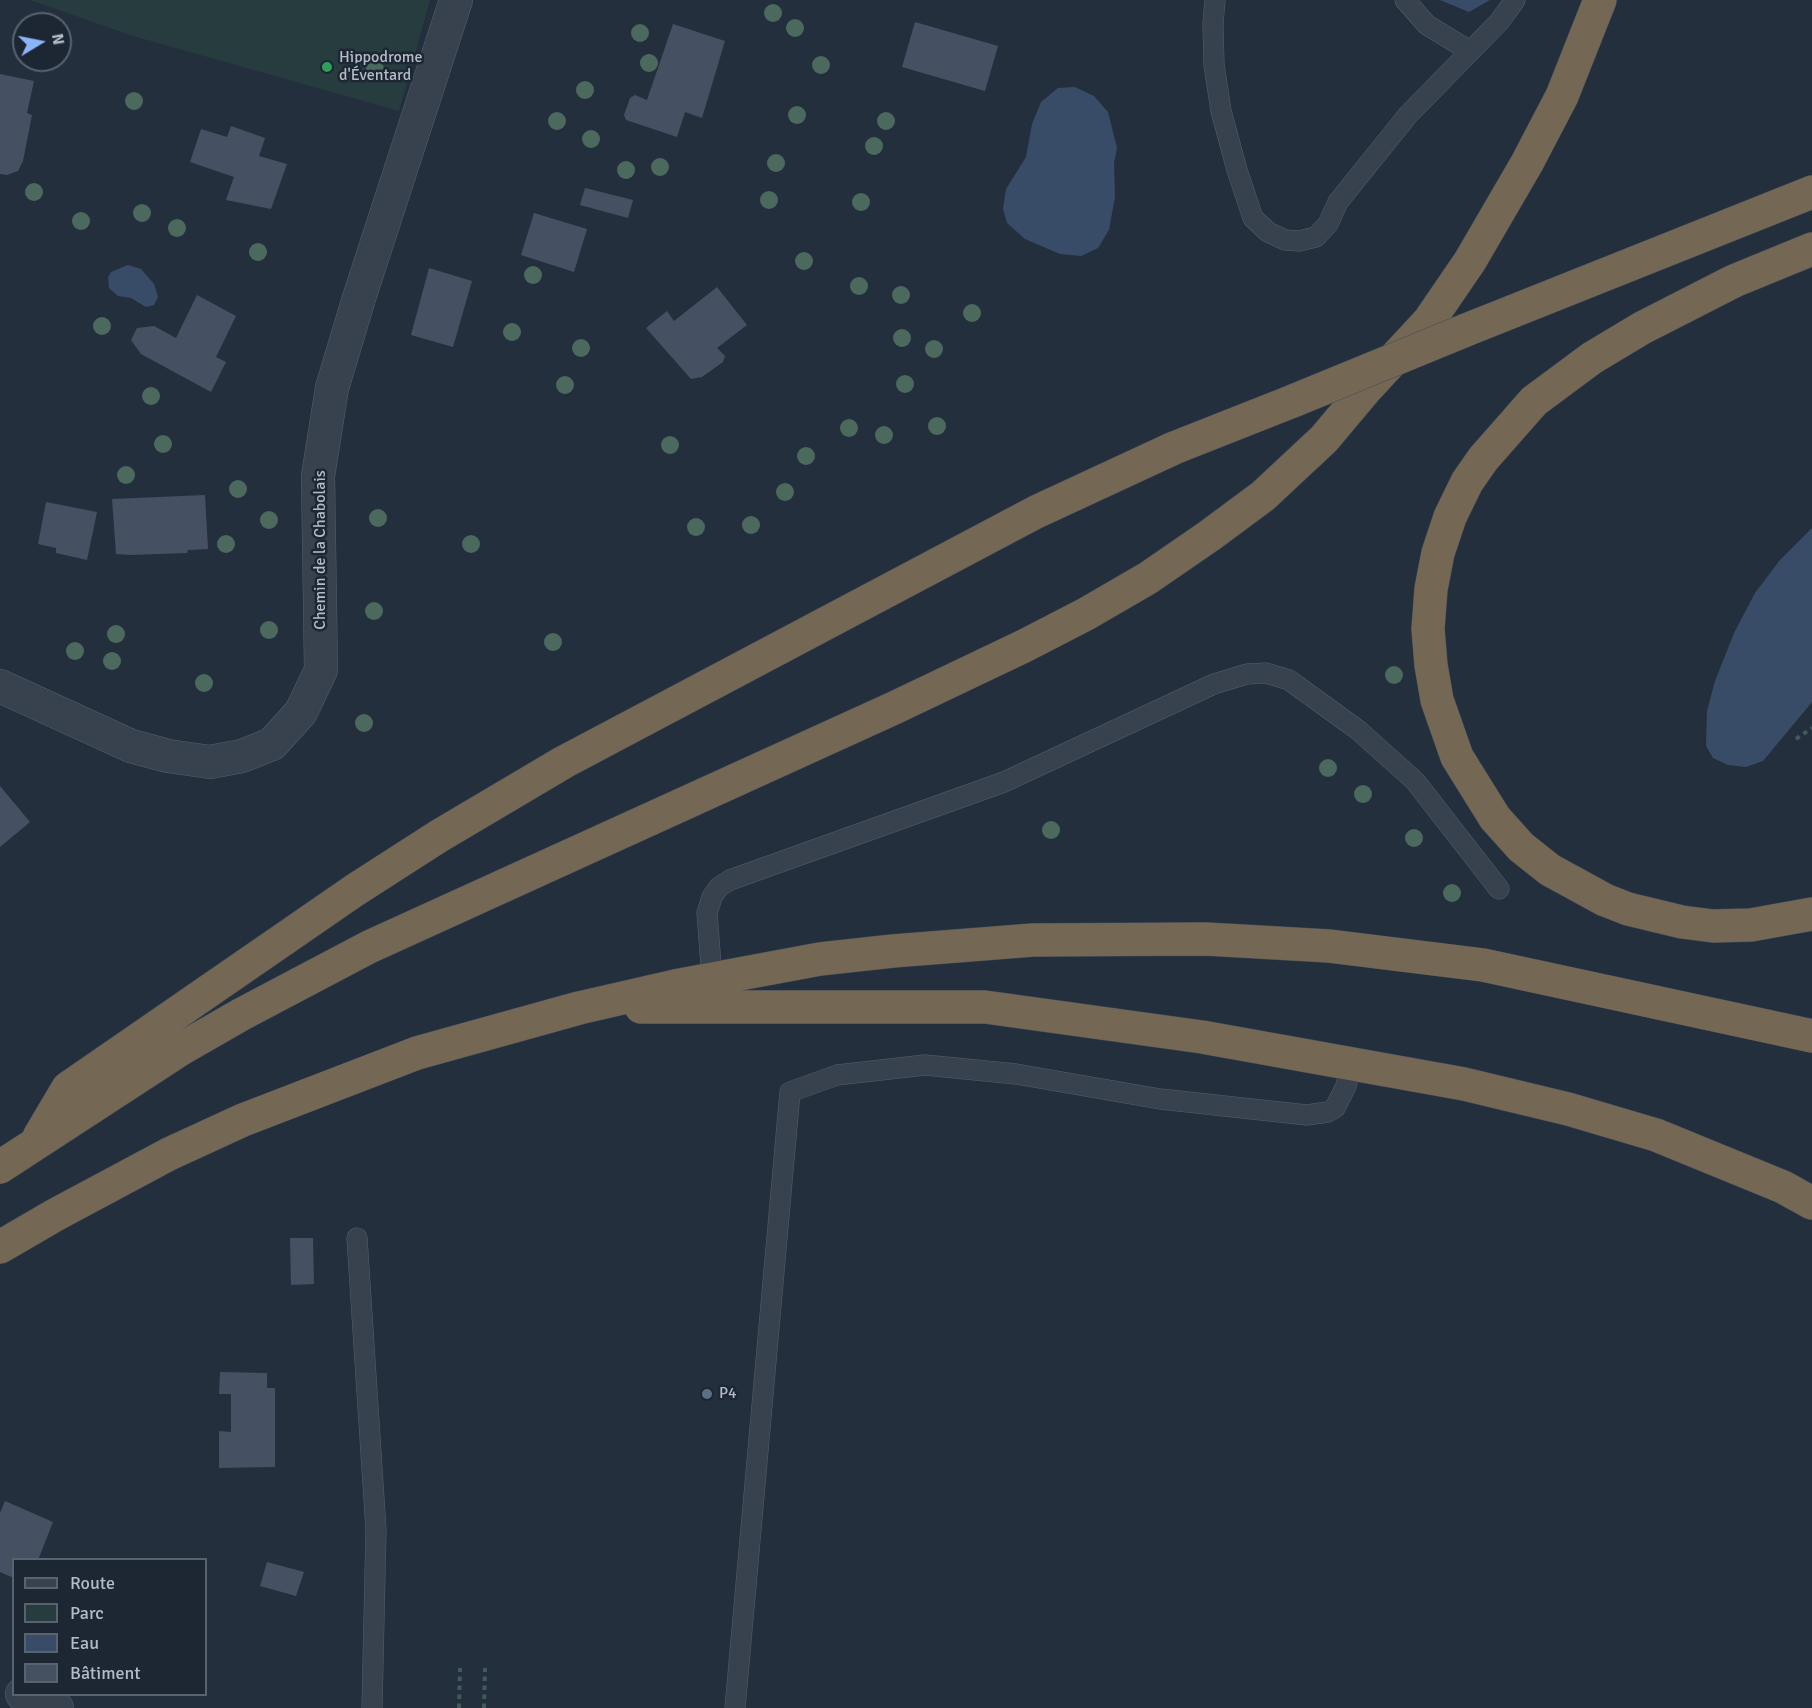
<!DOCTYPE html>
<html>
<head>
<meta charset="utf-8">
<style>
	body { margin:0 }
	#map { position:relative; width:1812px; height:1708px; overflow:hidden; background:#242f3e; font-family:Signika,sans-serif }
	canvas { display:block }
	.legend { position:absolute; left:12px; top:1558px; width:195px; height:138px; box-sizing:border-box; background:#1d2633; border:2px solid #59626f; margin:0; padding:8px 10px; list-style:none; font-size:18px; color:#b4bcc9 }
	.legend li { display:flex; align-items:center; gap:12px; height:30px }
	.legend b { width:30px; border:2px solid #59626f }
	.north { position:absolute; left:12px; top:12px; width:60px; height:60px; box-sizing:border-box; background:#1d2633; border:2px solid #59626f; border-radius:50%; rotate:80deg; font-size:16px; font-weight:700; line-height:24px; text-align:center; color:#b4bcc9 }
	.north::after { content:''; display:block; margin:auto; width:21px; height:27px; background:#8ab4f8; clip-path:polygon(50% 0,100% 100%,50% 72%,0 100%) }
</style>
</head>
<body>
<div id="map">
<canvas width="1812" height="1708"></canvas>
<ul class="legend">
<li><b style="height:8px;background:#38414e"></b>Route</li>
<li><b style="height:16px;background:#263c3f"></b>Parc</li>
<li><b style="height:16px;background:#394c67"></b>Eau</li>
<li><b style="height:16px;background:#455162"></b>Bâtiment</li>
</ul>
<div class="north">N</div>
</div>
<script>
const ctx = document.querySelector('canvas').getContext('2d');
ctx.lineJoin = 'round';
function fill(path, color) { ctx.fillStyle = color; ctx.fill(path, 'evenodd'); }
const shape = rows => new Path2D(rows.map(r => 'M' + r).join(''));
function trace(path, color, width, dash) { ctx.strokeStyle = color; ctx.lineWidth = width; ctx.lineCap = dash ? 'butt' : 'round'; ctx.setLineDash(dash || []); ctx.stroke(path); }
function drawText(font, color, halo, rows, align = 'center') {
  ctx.font = font + ' Signika,sans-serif'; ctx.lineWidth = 5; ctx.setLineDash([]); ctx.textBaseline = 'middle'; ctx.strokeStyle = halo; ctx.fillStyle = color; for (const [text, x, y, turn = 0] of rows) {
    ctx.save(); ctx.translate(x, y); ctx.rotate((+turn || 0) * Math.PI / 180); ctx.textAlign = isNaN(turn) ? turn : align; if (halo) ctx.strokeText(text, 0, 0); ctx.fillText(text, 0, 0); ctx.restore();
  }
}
fill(shape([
	[30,0,430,0,399,111,133,36]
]), '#263c3f');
fill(shape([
	[1440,0,1490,0,1469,12],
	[1075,87,1094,96,1108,112,1117,148,1114,163,1115,197,1109,230,1098,248,1081,256,1060,254,1025,239,1007,223,1003,209,1006,189,1026,157,1032,124,1041,102,1058,88],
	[128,265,141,269,154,284,158,297,154,305,146,307,131,298,118,296,109,288,108,277,111,272],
	[1812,528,1812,702,1763,761,1746,767,1728,765,1713,758,1706,746,1707,711,1715,681,1734,633,1755,593,1780,560]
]), '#394c67');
fill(shape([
	[915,22,998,46,985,91,902,67],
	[673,24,725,41,702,118,685,112,677,137,626,120,624,115,630,98,635,95,647,100],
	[0,74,34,81,27,113,32,115,23,161,18,171,7,175,0,174],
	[231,126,265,138,259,156,287,164,271,209,226,200,234,177,190,162,201,129,227,137],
	[585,188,633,200,628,218,580,205],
	[534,213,587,229,574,272,521,255],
	[429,268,472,281,453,347,411,335],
	[717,287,747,325,717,348,725,356,723,362,702,377,691,379,646,328,667,311,674,321],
	[197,295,236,316,216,357,226,362,211,392,141,354,131,340,137,328,154,326,176,338],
	[205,495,208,549,188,550,187,553,131,555,116,554,112,499],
	[46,502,97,512,87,560,56,553,56,548,38,544],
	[0,786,30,822,0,847],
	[290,1238,313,1238,314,1284,291,1285],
	[220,1372,267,1373,267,1388,275,1388,275,1467,219,1468,219,1431,231,1432,231,1394,219,1394],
	[5,1501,53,1522,38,1560,14,1560,14,1578,0,1572,0,1513],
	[267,1562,304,1572,296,1596,260,1586]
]), '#455162');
const service = shape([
	[1215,0,1213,24,1214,65,1221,111,1237,170,1253,218,1268,232,1285,240,1299,241,1316,237,1328,224,1338,202,1408,115,1499,22,1515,0],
	[1405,0,1427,25,1470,51],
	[712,978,707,913,712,897,719,887,730,880,1004,782,1214,684,1247,674,1266,673,1289,680,1358,730,1415,781,1499,889],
	[357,1238,376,1530,372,1708],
	[735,1708,790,1092,837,1075,925,1065,1016,1074,1160,1099,1307,1115,1328,1112,1335,1108,1346,1086,1351,1064]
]);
const minor = shape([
	[0,686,131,746,168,756,210,762,242,756,272,744,301,712,321,670,318,476,332,388,359,298,456,0],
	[22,1694,57,1708]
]);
const motorway = shape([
	[1812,249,1734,281,1642,328,1592,358,1534,401,1483,459,1467,482,1450,517,1438,553,1431,589,1428,629,1431,665,1437,700,1457,757,1495,818,1521,847,1550,870,1605,900,1628,909,1682,922,1713,926,1751,925,1812,914],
	[1466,330,1812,192],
	[641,1007,985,1007,1202,1037,1464,1084,1568,1109,1656,1135,1783,1187,1812,1203],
	[39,1137,68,1088,355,890,439,836,564,762,1036,512,1174,448,1293,401],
	[0,1167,181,1049,242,1014,369,947,894,708,1024,646,1086,614,1148,578,1209,536,1263,496,1324,439,1366,389,1429,321,1470,261,1527,163,1562,96,1600,0],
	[0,1247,55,1215,169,1154,243,1120,417,1053,579,1008,675,986,820,959,893,951,1033,940,1206,939,1329,946,1483,965,1812,1036]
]);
trace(service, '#565f6c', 21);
trace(minor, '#565f6c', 34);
trace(motorway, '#434c59', 34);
trace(shape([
	[1796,739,1812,728],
	[459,1708,460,1668],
	[484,1708,485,1668]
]), '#44595c', 4, [4.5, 4.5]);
trace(service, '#38414e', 20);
trace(minor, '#38414e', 33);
trace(motorway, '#746855', 33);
const motorwayBridge = shape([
	[1293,401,1466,330]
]);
trace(motorwayBridge, '#434c59', 34, []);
trace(motorwayBridge, '#746855', 33);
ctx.fillStyle = '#4b6a5d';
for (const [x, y] of [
	[773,13],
	[795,28],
	[640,33],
	[649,63],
	[821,65],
	[375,69],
	[585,90],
	[134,101],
	[797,115],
	[557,121],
	[886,121],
	[591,139],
	[874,146],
	[776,163],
	[660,167],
	[626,170],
	[34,192],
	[769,200],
	[861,202],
	[142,213],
	[81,221],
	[177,228],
	[258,252],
	[804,261],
	[533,275],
	[859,286],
	[901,295],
	[972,313],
	[102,326],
	[512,332],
	[902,338],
	[581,348],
	[934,349],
	[905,384],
	[565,385],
	[151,396],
	[937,426],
	[849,428],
	[884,435],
	[163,444],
	[670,445],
	[806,456],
	[126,475],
	[238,489],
	[785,492],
	[378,518],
	[269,520],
	[751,525],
	[696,527],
	[226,544],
	[471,544],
	[374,611],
	[269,630],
	[116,634],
	[553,642],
	[75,651],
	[112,661],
	[1394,675],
	[204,683],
	[364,723],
	[1328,768],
	[1363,794],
	[1051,830],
	[1414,838],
	[1452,893]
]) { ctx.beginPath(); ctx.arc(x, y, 9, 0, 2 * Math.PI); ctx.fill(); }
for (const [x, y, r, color] of [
	[327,67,6,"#2e9e5b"],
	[707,1394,6,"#5c6f8a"]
]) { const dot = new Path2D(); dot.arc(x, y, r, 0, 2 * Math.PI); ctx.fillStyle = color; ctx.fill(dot); trace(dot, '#1d2633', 2); }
drawText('16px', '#b4bcc9', '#1d2633', [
	["Hippodrome",339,58],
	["d'Éventard",339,76],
	["P4",719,1394]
], 'left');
drawText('16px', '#b4bcc9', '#1d2633', [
	["Chemin de la Chabolais",321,550,-90]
]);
</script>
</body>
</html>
